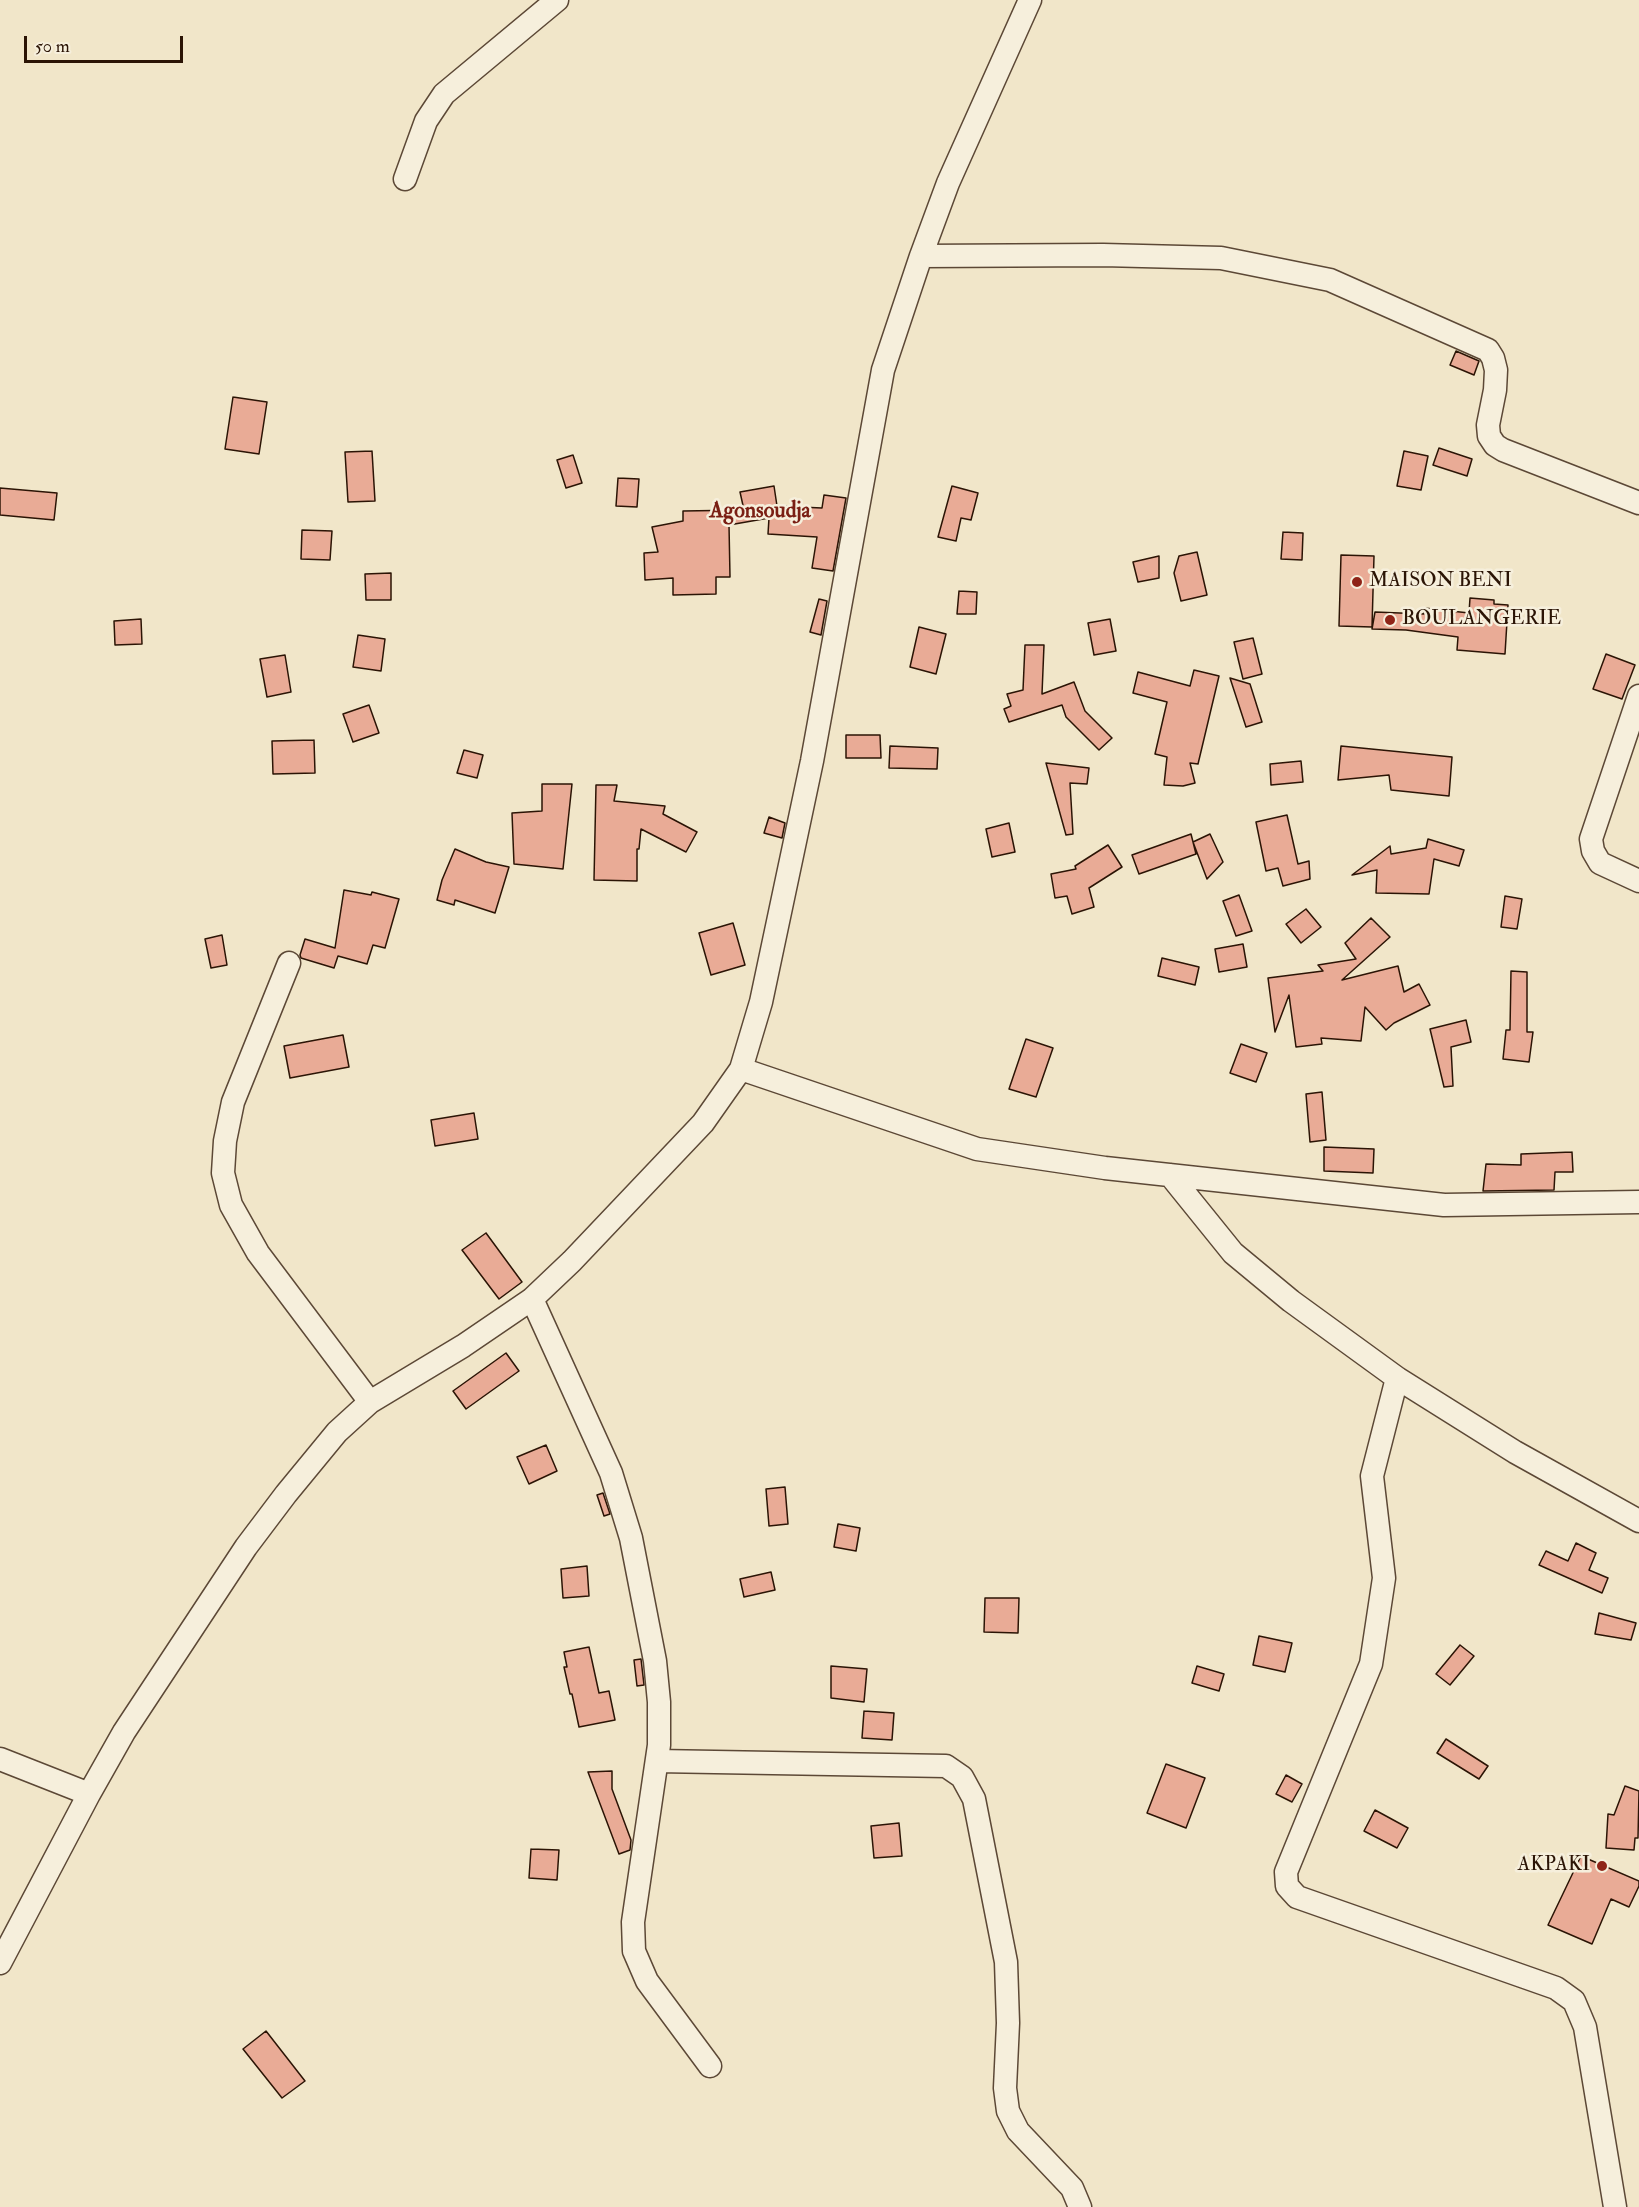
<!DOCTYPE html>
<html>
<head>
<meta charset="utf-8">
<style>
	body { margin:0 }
	#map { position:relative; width:1639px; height:2207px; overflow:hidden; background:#f1e6c9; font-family:"IM FELL Double Pica",serif }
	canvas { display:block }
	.scale { position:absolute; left:24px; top:36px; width:159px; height:27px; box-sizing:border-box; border:3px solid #2b1405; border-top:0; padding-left:8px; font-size:18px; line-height:21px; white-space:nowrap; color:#2b1405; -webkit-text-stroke:4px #f6efdc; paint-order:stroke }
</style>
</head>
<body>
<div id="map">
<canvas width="1639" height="2207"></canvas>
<div class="scale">50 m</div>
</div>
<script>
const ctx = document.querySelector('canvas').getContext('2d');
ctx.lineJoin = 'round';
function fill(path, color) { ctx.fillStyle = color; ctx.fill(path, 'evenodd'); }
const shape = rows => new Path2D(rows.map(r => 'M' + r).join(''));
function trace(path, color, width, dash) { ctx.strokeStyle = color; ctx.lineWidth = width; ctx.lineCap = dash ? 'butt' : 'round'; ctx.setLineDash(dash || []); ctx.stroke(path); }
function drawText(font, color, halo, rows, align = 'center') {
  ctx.font = font + ' "IM FELL Double Pica",serif'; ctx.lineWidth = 5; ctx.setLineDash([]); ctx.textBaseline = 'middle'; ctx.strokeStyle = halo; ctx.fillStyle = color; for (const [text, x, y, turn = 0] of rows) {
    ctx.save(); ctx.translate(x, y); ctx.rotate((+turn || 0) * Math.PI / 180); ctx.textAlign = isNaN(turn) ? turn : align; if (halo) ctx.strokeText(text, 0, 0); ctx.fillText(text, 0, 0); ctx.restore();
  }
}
const building = shape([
	[1456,351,1479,361,1474,375,1450,365,1456,351],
	[233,397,267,402,259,454,225,449,233,397],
	[1439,448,1472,459,1467,476,1433,465,1439,448],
	[372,451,375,501,348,502,345,452,372,451],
	[1404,451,1428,456,1421,490,1397,486,1404,451],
	[573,455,582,483,566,488,557,460,573,455],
	[618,478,639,479,637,507,616,506,618,478],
	[774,486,777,506,822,508,824,495,846,498,833,571,812,568,817,537,768,534,769,518,729,525,730,577,716,577,716,594,673,595,673,578,645,580,644,553,658,552,652,527,683,521,683,511,744,510,740,492,774,486],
	[952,486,978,493,971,520,961,518,956,541,938,537,952,486],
	[0,488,57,493,54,520,0,515,0,488],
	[302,530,332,531,330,560,301,559,302,530],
	[1283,532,1303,533,1302,560,1281,559,1283,532],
	[1197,552,1207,595,1181,601,1174,573,1179,556,1197,552],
	[1341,555,1374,556,1372,627,1339,626,1341,555],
	[1159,556,1159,578,1138,582,1133,562,1159,556],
	[391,573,391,600,366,600,365,574,391,573],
	[959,591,977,592,976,614,957,614,959,591],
	[1470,598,1494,600,1494,604,1508,605,1505,654,1457,650,1458,637,1406,630,1372,629,1375,612,1424,614,1424,608,1469,613,1470,598],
	[819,599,827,601,821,635,810,632,819,599],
	[141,619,142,644,115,645,114,621,141,619],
	[1110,619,1116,651,1094,655,1088,623,1110,619],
	[919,627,946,634,936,674,910,667,919,627],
	[358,635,385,639,381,671,353,667,358,635],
	[1253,638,1262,674,1243,679,1234,642,1253,638],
	[1025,645,1044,645,1042,694,1074,682,1085,711,1112,738,1099,750,1066,717,1062,705,1009,722,1004,709,1011,706,1007,694,1023,690,1025,645],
	[1606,654,1635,665,1622,699,1593,689,1606,654],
	[285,655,291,692,267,697,260,659,285,655],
	[1194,670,1219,676,1198,764,1190,763,1195,783,1183,786,1164,785,1167,757,1155,754,1167,702,1133,693,1138,672,1190,686,1194,670],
	[1230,678,1250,684,1262,722,1246,727,1230,678],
	[369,705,379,733,353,742,343,714,369,705],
	[846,735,880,735,881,758,846,758,846,735],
	[314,740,315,773,273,774,272,741,314,740],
	[890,746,938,748,937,769,889,768,890,746],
	[1341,746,1452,757,1449,796,1391,790,1389,775,1338,780,1341,746],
	[464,750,483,755,477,778,457,773,464,750],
	[1301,761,1303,782,1271,785,1270,764,1301,761],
	[1046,763,1089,768,1087,784,1070,783,1073,834,1066,835,1046,763],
	[542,784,572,784,563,869,514,864,512,813,542,811,542,784],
	[596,785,617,785,614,801,665,806,663,814,697,832,686,852,641,829,639,849,637,849,637,881,594,880,596,785],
	[1287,815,1298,864,1309,861,1310,879,1283,886,1278,868,1266,871,1256,822,1287,815],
	[769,817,785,823,782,838,764,833,769,817],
	[1009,823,1015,852,992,857,986,829,1009,823],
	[1191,834,1196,854,1139,874,1132,855,1191,834],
	[1210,834,1223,862,1207,879,1193,842,1210,834],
	[1428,839,1464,850,1459,866,1434,859,1429,894,1376,893,1377,870,1352,875,1390,846,1391,854,1426,848,1428,839],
	[1108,845,1122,867,1089,888,1094,907,1072,914,1067,896,1055,898,1051,874,1076,869,1075,866,1108,845],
	[455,849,486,862,509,867,495,913,455,900,454,905,437,900,442,880,455,849],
	[344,890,371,895,372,892,399,899,385,948,373,945,367,964,338,956,334,968,301,958,300,955,305,939,335,948,344,890],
	[1239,895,1252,931,1236,936,1223,901,1239,895],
	[1505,896,1522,899,1517,929,1501,927,1505,896],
	[1306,909,1321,927,1301,943,1286,924,1306,909],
	[1371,918,1390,937,1342,980,1398,966,1404,992,1419,984,1430,1005,1394,1023,1386,1030,1365,1007,1361,1041,1321,1038,1322,1044,1296,1047,1289,995,1275,1032,1268,978,1323,971,1318,965,1356,959,1345,943,1371,918],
	[733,923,745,965,711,975,699,933,733,923],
	[222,935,227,965,211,968,205,939,222,935],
	[1243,944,1247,967,1219,972,1215,949,1243,944],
	[1162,958,1199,967,1195,985,1158,976,1162,958],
	[1511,971,1527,972,1527,1032,1533,1032,1529,1062,1503,1059,1506,1030,1510,1030,1511,971],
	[1466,1020,1471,1042,1451,1047,1453,1086,1444,1087,1430,1029,1466,1020],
	[343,1035,349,1067,290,1078,284,1046,343,1035],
	[1026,1039,1053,1048,1036,1097,1009,1089,1026,1039],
	[1241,1044,1267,1053,1256,1082,1230,1073,1241,1044],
	[1322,1092,1326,1140,1310,1142,1306,1094,1322,1092],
	[474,1113,478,1139,435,1146,431,1120,474,1113],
	[1324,1147,1374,1149,1373,1173,1324,1171,1324,1147],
	[1572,1152,1573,1172,1555,1172,1554,1190,1483,1191,1486,1164,1521,1165,1521,1154,1572,1152],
	[486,1233,522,1282,499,1299,462,1250,486,1233],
	[506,1353,519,1371,466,1409,453,1391,506,1353],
	[546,1445,557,1471,529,1484,517,1457,546,1445],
	[785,1487,788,1524,769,1526,766,1489,785,1487],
	[603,1493,610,1514,604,1516,597,1495,603,1493],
	[838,1524,860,1528,856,1551,834,1547,838,1524],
	[1576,1543,1596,1553,1589,1570,1608,1578,1602,1593,1539,1565,1546,1551,1568,1561,1576,1543],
	[587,1566,589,1596,563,1598,561,1569,587,1566],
	[771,1572,775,1590,744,1597,740,1579,771,1572],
	[985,1598,1019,1598,1018,1633,984,1632,985,1598],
	[1599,1613,1636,1623,1631,1640,1595,1634,1599,1613],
	[1259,1636,1292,1643,1285,1672,1253,1665,1259,1636],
	[1460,1645,1474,1656,1450,1685,1436,1674,1460,1645],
	[589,1647,599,1693,609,1691,615,1720,579,1727,572,1694,570,1694,564,1667,567,1667,564,1652,589,1647],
	[641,1659,644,1685,637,1686,634,1660,641,1659],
	[831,1666,867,1669,864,1702,831,1698,831,1666],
	[1197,1666,1224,1674,1219,1691,1192,1683,1197,1666],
	[864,1711,894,1713,892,1740,862,1738,864,1711],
	[1446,1739,1488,1766,1479,1779,1437,1753,1446,1739],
	[1166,1764,1205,1778,1186,1828,1147,1813,1166,1764],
	[612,1771,612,1789,631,1840,630,1850,619,1854,588,1772,612,1771],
	[1286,1775,1302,1784,1292,1802,1276,1794,1286,1775],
	[1625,1786,1639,1791,1638,1838,1635,1838,1634,1850,1606,1848,1608,1814,1614,1815,1625,1786],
	[1375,1810,1408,1828,1397,1848,1364,1831,1375,1810],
	[899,1823,902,1856,874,1858,871,1826,899,1823],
	[531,1849,559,1850,557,1880,529,1878,531,1849],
	[1581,1856,1639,1881,1639,1886,1629,1907,1611,1899,1592,1944,1548,1925,1581,1856],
	[266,2031,305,2081,282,2098,243,2049,266,2031]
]);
fill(building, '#e9ab96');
trace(building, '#2b1405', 1.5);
const minor = shape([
	[405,179,426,121,444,94,557,0],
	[921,256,1103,255,1221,258,1330,280,1488,350,1493,358,1496,370,1495,390,1488,425,1489,436,1495,445,1503,450,1639,503],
	[1639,696,1591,839,1593,851,1600,863,1639,881],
	[289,963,233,1102,225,1141,223,1173,231,1205,258,1253,370,1402],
	[741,1069,977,1149,1105,1168,1444,1205,1639,1202],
	[1170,1175,1233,1253,1291,1301,1397,1378,1515,1452,1639,1521],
	[532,1299,611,1473,631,1538,655,1661,659,1702,659,1745,633,1922,634,1951,647,1981,710,2066],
	[1397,1378,1372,1476,1384,1578,1371,1664,1286,1872,1287,1886,1297,1897,1556,1988,1574,2001,1585,2027,1615,2207],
	[0,1759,89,1794],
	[657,1761,946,1766,962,1777,974,1799,1006,1962,1008,2023,1005,2088,1008,2111,1018,2131,1072,2188,1080,2207],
	[0,1963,89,1794,124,1732,246,1547,286,1494,337,1432,370,1402,463,1346,532,1299,572,1261,703,1123,741,1069,761,1002,812,761,883,370,921,256,948,183,1030,0]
]);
trace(minor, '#5c4836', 25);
trace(minor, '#f6efdc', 22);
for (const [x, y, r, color] of [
	[1357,582,6,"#8f2418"],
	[1390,620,6,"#8f2418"],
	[1602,1866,6,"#8f2418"]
]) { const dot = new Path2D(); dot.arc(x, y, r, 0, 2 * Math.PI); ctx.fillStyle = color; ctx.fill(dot); trace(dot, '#f6efdc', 2); }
drawText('20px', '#2b1405', '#f6efdc', [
	["MAISON BENI",1369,582],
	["BOULANGERIE",1402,620],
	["AKPAKI",1590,1866,"right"]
], 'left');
drawText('bold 22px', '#7a1f14', '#f6efdc', [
	["Agonsoudja",760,512]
]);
</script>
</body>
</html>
